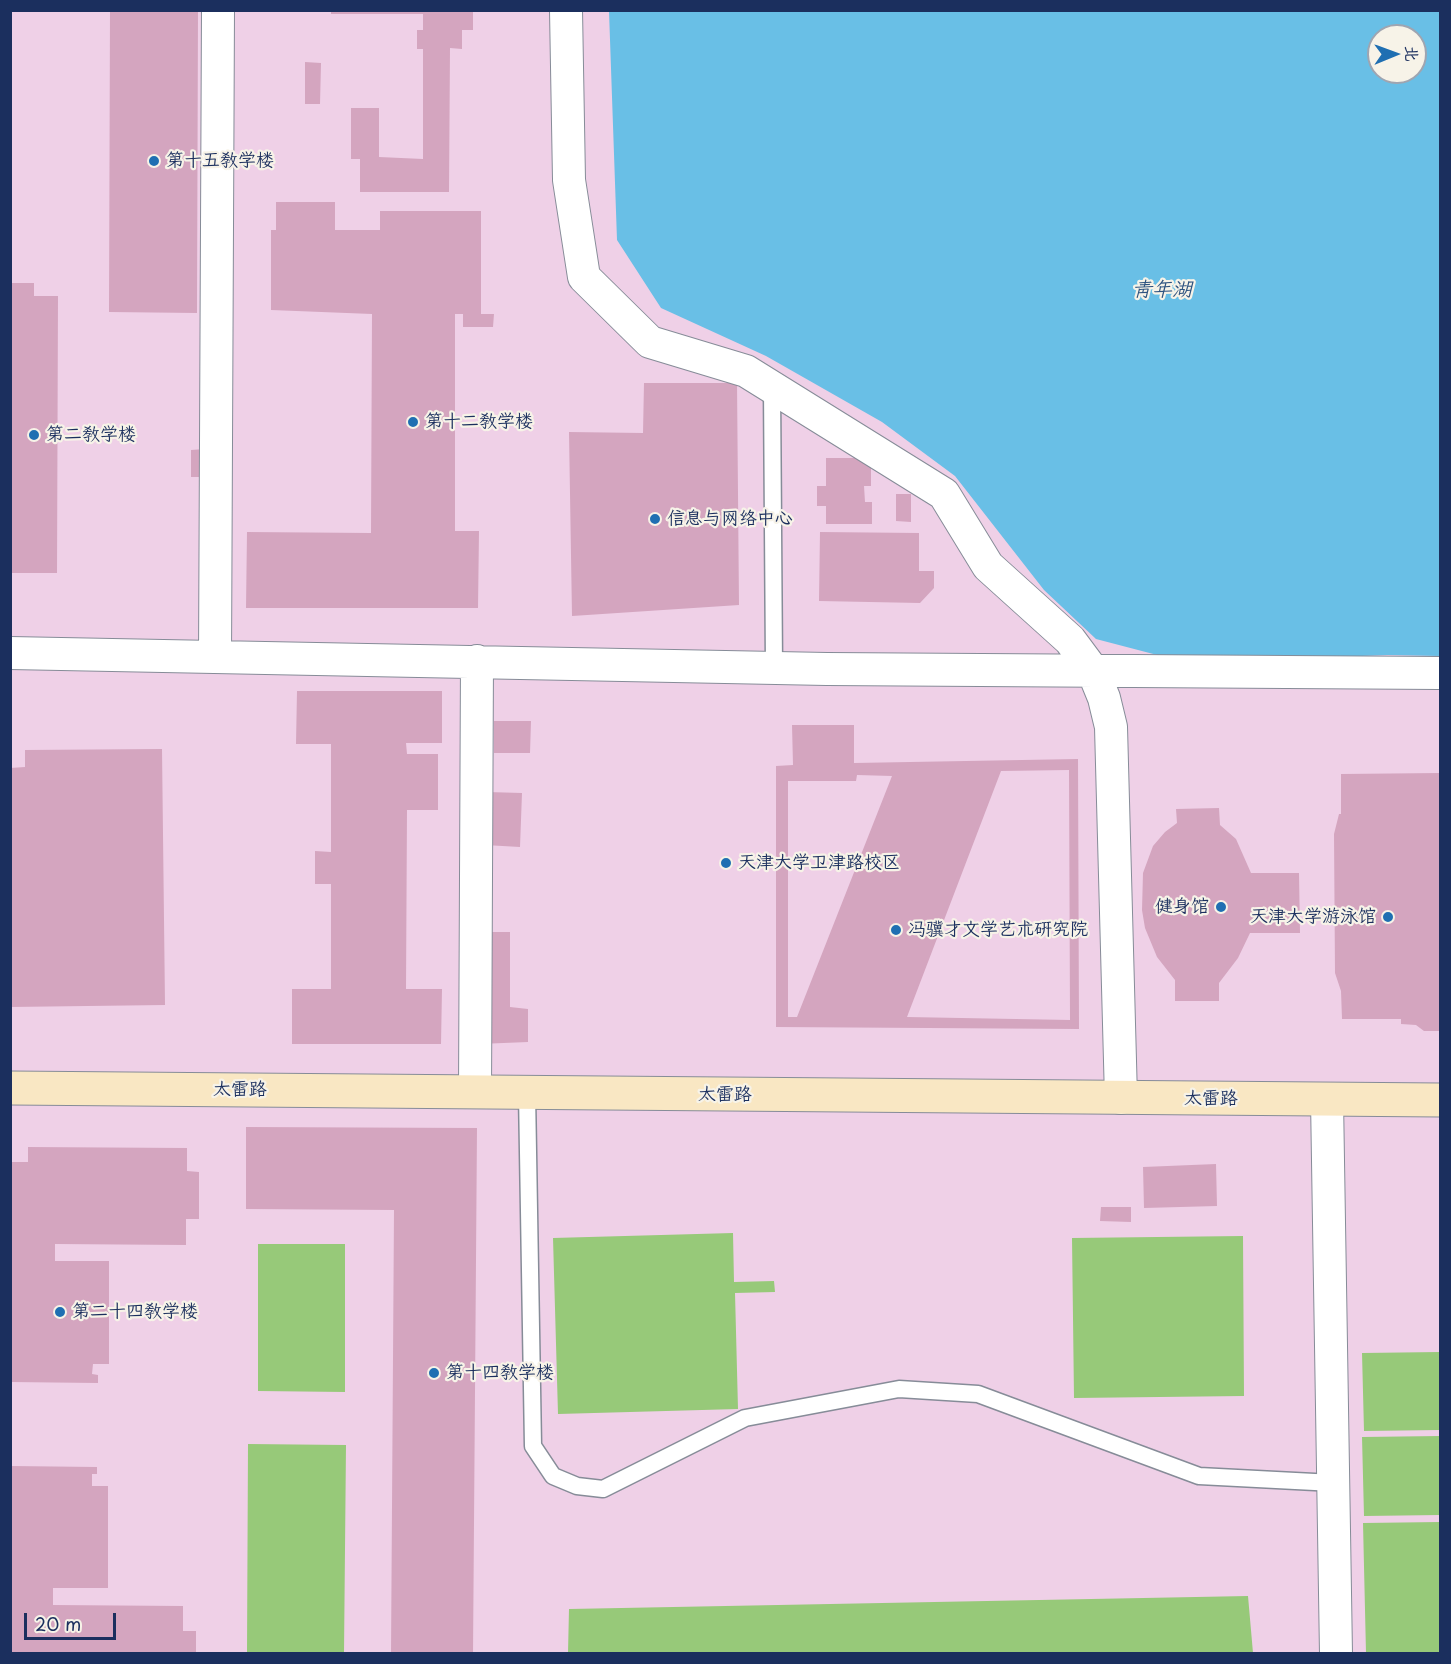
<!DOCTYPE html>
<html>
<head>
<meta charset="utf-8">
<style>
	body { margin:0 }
	#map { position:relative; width:1451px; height:1664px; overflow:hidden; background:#f2e9d2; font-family:"Playpen Sans","LXGW WenKai TC",sans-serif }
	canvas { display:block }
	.frame { position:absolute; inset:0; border:12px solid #1b2f5e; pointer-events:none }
	.north { position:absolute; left:1367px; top:24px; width:60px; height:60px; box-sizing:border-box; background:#f7f3e8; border:2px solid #9fa5b1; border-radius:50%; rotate:89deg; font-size:16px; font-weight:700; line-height:24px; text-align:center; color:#1b2f5e }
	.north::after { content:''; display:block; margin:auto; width:21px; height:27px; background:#1f6fb2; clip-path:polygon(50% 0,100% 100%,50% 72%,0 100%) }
	.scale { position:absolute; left:24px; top:1613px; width:92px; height:27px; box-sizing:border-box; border:3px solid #1b2f5e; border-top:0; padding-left:8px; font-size:18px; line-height:21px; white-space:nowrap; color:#1b2f5e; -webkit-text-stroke:4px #f7f3e8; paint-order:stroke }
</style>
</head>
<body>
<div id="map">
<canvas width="1451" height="1664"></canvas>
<div class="frame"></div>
<div class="north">北</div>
<div class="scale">20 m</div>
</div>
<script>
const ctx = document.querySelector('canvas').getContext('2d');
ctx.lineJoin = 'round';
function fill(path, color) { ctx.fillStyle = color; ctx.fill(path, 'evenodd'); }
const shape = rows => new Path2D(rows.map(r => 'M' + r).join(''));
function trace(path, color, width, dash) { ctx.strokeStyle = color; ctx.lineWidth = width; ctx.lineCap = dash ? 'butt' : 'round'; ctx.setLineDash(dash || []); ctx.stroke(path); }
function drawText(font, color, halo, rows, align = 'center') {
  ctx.font = font + ' "Playpen Sans","LXGW WenKai TC",sans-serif'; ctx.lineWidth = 4.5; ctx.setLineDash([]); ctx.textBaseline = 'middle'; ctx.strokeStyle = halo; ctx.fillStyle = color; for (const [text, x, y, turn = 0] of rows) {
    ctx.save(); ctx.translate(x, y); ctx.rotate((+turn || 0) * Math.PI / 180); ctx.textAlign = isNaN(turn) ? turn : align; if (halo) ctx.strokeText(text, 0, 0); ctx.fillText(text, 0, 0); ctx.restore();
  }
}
fill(shape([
	[11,11,1440,11,1440,1653,11,1653],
	[1379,36,1415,36,1415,72,1379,72]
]), '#efd0e7');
fill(shape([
	[733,1233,734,1282,774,1281,775,1292,735,1293,738,1409,558,1414,553,1238],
	[1243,1236,1244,1396,1074,1398,1072,1238],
	[258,1244,345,1244,345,1392,258,1391],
	[1440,1352,1440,1430,1364,1431,1362,1353],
	[1440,1436,1440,1515,1364,1516,1362,1437],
	[248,1444,346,1445,344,1653,247,1653],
	[1440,1522,1440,1653,1366,1653,1363,1523],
	[1248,1596,1253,1653,568,1653,569,1609]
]), '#97c979');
fill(shape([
	[609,11,1440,11,1440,656,1388,655,1232,661,1161,656,1096,639,1044,590,955,476,882,422,766,356,661,308,617,240],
	[1379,36,1415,36,1415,72,1379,72]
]), '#69bfe6');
fill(shape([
	[110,10,198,10,197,313,109,312],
	[331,10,473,10,473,30,462,30,462,49,450,48,449,192,360,192,360,159,351,159,351,108,379,108,379,157,423,159,423,49,417,49,417,30,423,30,423,14,331,14],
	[305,62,321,63,320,104,305,104],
	[276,202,335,202,335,230,380,230,380,211,481,211,481,314,494,314,493,327,463,327,463,314,455,314,455,531,479,531,478,608,246,608,247,532,371,533,372,314,271,310,271,230,276,230],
	[10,283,34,283,34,296,58,296,57,573,10,573],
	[644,383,737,383,739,605,572,616,569,432,643,433],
	[205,449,205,477,191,477,191,450],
	[826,458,871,458,871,486,864,486,865,502,872,502,872,524,826,524,826,506,817,506,817,486,826,486],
	[896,494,911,494,911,522,896,521],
	[820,532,919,533,919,571,934,571,934,588,920,603,819,601],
	[297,691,442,691,442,743,406,743,407,754,438,754,438,810,407,810,406,989,442,989,441,1044,292,1044,292,989,331,989,331,884,315,884,315,851,331,852,331,744,296,744],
	[494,721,531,721,530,753,494,753],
	[792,725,854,725,854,763,1078,759,1079,1029,776,1027,776,766,793,765],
	[1069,770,1070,1020,907,1017,1001,771],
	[857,775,892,776,797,1017,788,1017,788,781,856,781],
	[162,749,165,1005,10,1007,10,768,25,767,25,750],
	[1440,773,1440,1031,1424,1031,1416,1025,1401,1024,1401,1019,1342,1019,1341,991,1335,973,1334,834,1339,814,1341,814,1341,774],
	[487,792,522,793,520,847,485,845],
	[1219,808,1220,825,1236,839,1251,873,1299,873,1300,933,1250,933,1238,958,1219,983,1219,1001,1175,1001,1175,980,1157,957,1145,928,1142,910,1143,873,1153,846,1165,832,1177,823,1176,809],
	[483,932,510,932,510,1007,528,1009,528,1042,479,1044],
	[246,1127,477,1128,473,1654,391,1654,394,1210,246,1209],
	[28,1147,187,1148,187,1171,199,1172,199,1219,186,1219,186,1245,55,1244,55,1261,109,1261,109,1364,93,1364,92,1374,98,1375,98,1383,10,1382,10,1162,28,1162],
	[1216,1164,1217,1206,1144,1208,1143,1167],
	[1101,1207,1131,1207,1131,1222,1100,1221],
	[10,1466,97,1467,97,1474,92,1474,92,1486,108,1486,108,1588,53,1588,53,1605,183,1606,183,1631,196,1631,196,1654,10,1654]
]), '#d4a5bf');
const lane = shape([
	[772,388,774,667],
	[527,1093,533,1446,553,1476,577,1486,603,1489,745,1418,899,1389,978,1394,1199,1476,1334,1483]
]);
const street = shape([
	[566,10,569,180,584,277,650,342,746,371,944,494,988,566,1070,640,1093,671,1104,698,1111,727,1121,1098],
	[10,653,827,669,1440,673],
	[215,657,218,10],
	[475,1092,477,661],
	[1327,1099,1336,1654]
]);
const secondary = shape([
	[10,1088,1440,1100]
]);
trace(lane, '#868c98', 19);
trace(street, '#868c98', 34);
trace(secondary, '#868c98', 35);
trace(lane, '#fff', 16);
trace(street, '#fff', 32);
trace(secondary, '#f9e7c3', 33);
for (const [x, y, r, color] of [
	[154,161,6,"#1f6fb2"],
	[413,422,6,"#1f6fb2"],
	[34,435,6,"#1f6fb2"],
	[655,519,6,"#1f6fb2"],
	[726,863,6,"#1f6fb2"],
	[1221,907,6,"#1f6fb2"],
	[1388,917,6,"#1f6fb2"],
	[896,930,6,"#1f6fb2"],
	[60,1312,6,"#1f6fb2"],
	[434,1373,6,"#1f6fb2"]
]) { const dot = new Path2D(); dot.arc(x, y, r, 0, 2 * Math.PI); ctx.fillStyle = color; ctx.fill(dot); trace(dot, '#f7f3e8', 2); }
drawText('18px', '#1b2f5e', '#f7f3e8', [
	["第十五教学楼",166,161],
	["第十二教学楼",425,422],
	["第二教学楼",46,435],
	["信息与网络中心",667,519],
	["天津大学卫津路校区",738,863],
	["健身馆",1209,907,"right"],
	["天津大学游泳馆",1376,917,"right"],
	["冯骥才文学艺术研究院",908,930],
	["第二十四教学楼",72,1312],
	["第十四教学楼",446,1373]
], 'left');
drawText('18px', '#1b2f5e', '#f7f3e8', [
	["太雷路",240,1090],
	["太雷路",725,1095],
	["太雷路",1211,1099]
]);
drawText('italic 20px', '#2e5380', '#f7f3e8', [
	["青年湖",1162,290]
]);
</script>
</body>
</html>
